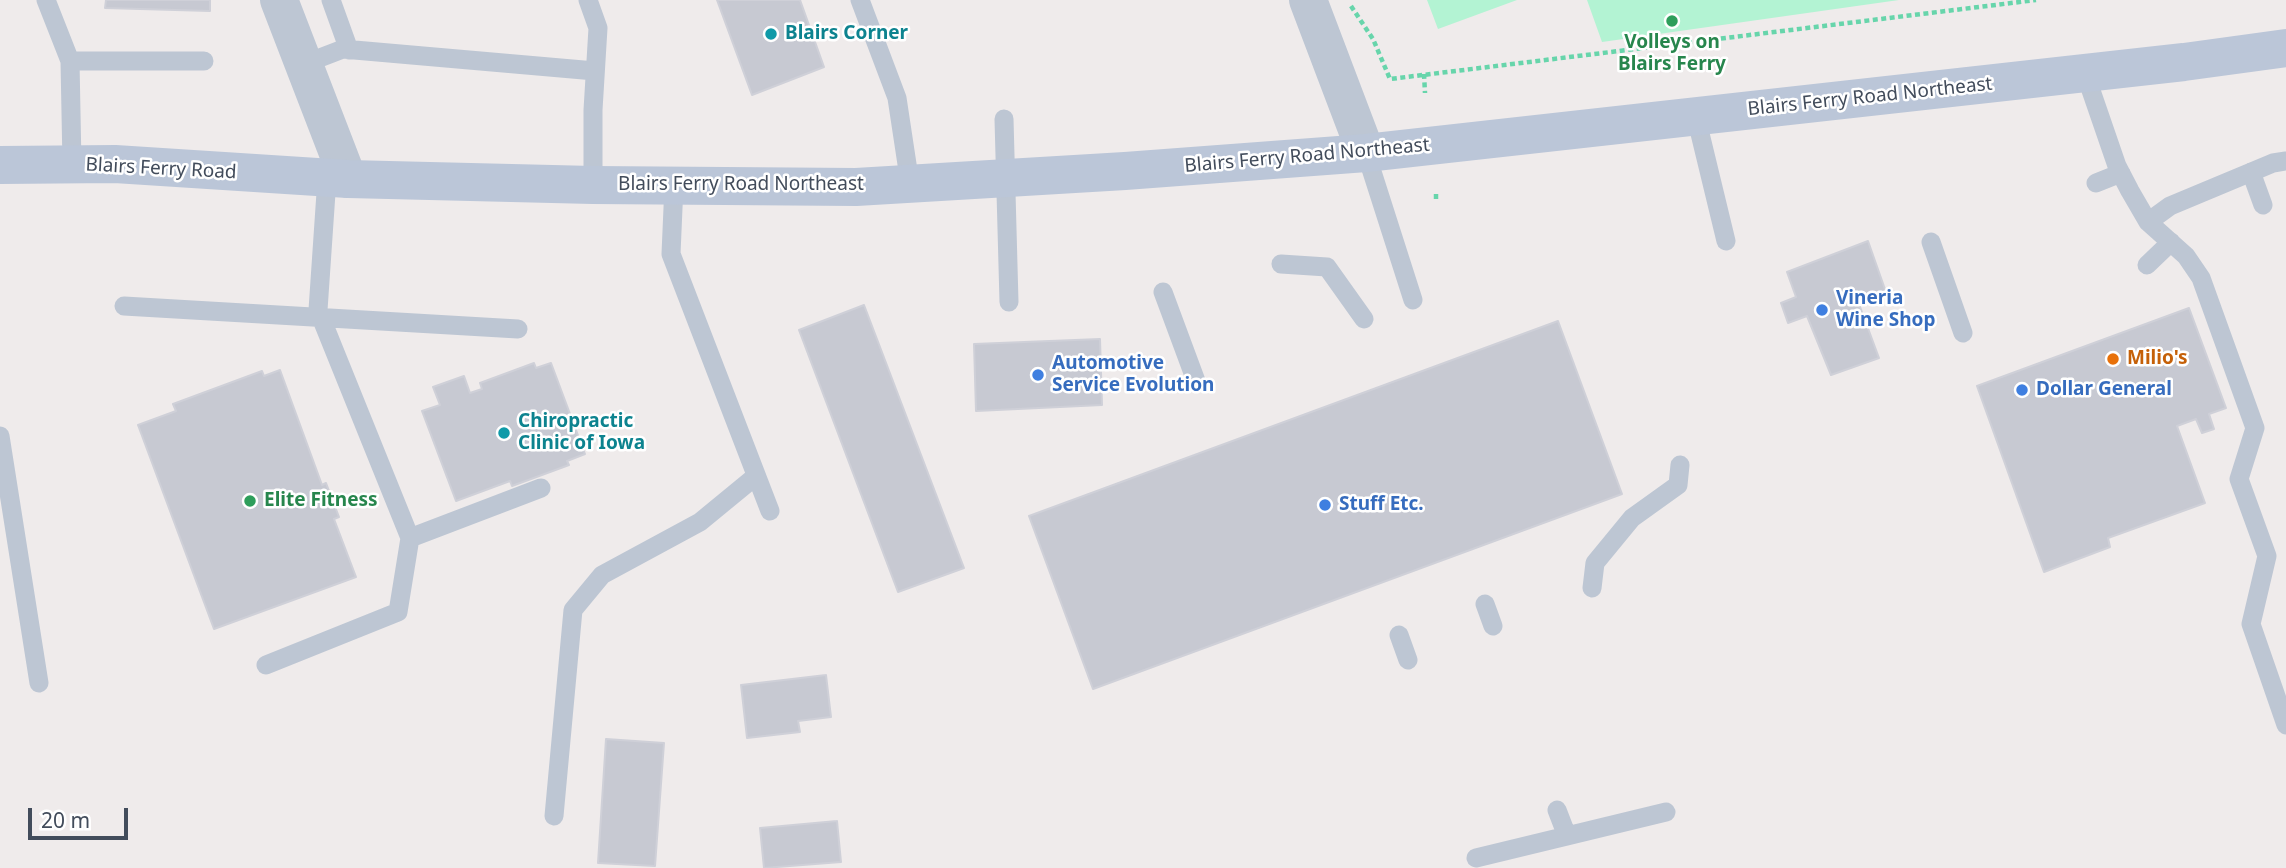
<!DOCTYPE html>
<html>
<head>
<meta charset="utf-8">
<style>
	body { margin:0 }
	#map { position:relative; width:2286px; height:868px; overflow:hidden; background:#efebeb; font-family:"Noto Sans",sans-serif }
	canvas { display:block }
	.scale { position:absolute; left:28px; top:808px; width:100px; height:32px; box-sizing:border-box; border:4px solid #424c5b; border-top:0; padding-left:9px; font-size:21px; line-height:24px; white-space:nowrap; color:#424c5b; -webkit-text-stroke:5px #fff; paint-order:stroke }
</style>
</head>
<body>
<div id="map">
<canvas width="2286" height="868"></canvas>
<div class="scale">20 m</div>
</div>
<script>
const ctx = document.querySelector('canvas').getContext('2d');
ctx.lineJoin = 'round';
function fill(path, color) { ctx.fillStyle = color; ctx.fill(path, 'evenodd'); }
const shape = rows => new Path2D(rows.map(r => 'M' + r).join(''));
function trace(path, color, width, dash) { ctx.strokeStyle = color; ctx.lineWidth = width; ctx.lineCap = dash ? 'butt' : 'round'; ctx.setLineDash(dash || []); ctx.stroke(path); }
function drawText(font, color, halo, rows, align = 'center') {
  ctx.font = font + ' "Noto Sans",sans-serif'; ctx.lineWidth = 5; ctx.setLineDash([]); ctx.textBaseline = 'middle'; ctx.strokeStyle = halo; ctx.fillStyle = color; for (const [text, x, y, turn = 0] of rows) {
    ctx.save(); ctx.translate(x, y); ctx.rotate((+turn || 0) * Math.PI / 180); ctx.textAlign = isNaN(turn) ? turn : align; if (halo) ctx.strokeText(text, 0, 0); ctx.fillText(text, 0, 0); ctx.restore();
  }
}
fill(shape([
	[1427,0,1517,0,1438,29],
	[1587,0,1899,0,1602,42]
]), '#b3f3d3');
const building = shape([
	[106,0,210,0,210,11,105,8,106,0],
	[717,0,800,0,824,67,752,95,717,0],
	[1868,241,1887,295,1859,304,1879,358,1831,375,1807,316,1788,323,1781,303,1796,297,1787,272,1868,241],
	[864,305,964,568,898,592,799,330,864,305],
	[2189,308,2226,408,2209,414,2214,429,2202,433,2196,419,2177,426,2205,503,2108,538,2110,547,2044,572,1977,386,2189,308],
	[1558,321,1622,494,1093,689,1029,516,1558,321],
	[1100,339,1102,405,976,411,974,344,1100,339],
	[534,363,536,368,551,363,585,454,567,461,569,465,512,486,510,481,456,501,422,411,440,405,433,387,464,376,470,393,482,389,480,383,534,363],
	[280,370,322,485,326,483,339,517,334,519,356,577,214,629,138,425,176,411,173,404,262,371,264,376,280,370],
	[826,675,831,717,798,721,800,732,747,738,741,685,826,675],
	[606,739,664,743,655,866,598,863,606,739],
	[837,821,841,862,764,868,760,828,837,821]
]);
fill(building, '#c7c9d2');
trace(building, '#cfd0d8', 2);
trace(shape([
	[1351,6,1373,39,1390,79,2036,0],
	[1424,74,1425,93],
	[1436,194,1436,202]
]), '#67d5ab', 4.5, [5, 3.5]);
trace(shape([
	[46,0,70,61,72,165],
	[331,0,349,50],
	[588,0,598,28,593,110,593,185],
	[860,0,897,98,910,184],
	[70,61,204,61],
	[304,64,343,49,595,71],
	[2085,73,2117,166,2130,191,2148,222,2186,256,2201,278,2255,428,2239,479,2267,556,2251,624,2286,725],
	[1696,117,1726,241],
	[1004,119,1009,302],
	[1366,153,1413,300],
	[2251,172,2263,205],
	[2096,183,2121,173],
	[674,185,671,254,770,511],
	[2148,222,2170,206,2273,163,2286,161],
	[1931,242,1963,333],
	[1281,264,1327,267,1364,319],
	[2147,265,2171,242],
	[1163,292,1196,381],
	[124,306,518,329],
	[0,436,39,683],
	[410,538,541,488],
	[1592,588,1595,563,1632,518,1678,485,1680,465],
	[1485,604,1493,626],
	[1399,635,1408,660],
	[266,665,398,612,410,538,318,310,327,178],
	[1557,810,1567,836],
	[554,816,573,610,602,575,700,522,756,476],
	[1476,858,1666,812]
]), '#bdc6d3', 19);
trace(shape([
	[279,0,348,179],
	[1308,0,1366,153]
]), '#bdc6d3', 38);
trace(shape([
	[0,165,115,164,348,179,593,185,856,187,1125,171,1366,153,2184,62,2286,48]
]), '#bbc6d8', 38);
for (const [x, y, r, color] of [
	[1672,21,7,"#2e9e5b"],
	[771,34,7,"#0f9aa8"],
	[1822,310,7,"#3f7fe0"],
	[2113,359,7,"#e8710a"],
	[1038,375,7,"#3f7fe0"],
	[2022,390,7,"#3f7fe0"],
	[504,433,7,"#0f9aa8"],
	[250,501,7,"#2e9e5b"],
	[1325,505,7,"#3f7fe0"]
]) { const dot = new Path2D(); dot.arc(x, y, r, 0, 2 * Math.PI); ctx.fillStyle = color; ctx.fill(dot); trace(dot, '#fff', 2.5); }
drawText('bold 19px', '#0d838f', '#fff', [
	["Blairs Corner",785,34],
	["Chiropractic",518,422],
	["Clinic of Iowa",518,444]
], 'left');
drawText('bold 19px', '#27864d', '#fff', [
	["Volleys on",1672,43],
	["Blairs Ferry",1672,65],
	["Elite Fitness",264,501,"left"]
]);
drawText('19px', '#424c5b', '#fff', [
	["Blairs Ferry Road Northeast",1870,97,-6],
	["Blairs Ferry Road Northeast",1307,156,-5],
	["Blairs Ferry Road",161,169,3],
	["Blairs Ferry Road Northeast",741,185]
]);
drawText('bold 19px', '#366cbe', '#fff', [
	["Vineria",1836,299],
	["Wine Shop",1836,321],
	["Automotive",1052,364],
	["Service Evolution",1052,386],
	["Dollar General",2036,390],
	["Stuff Etc.",1339,505]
], 'left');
drawText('bold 19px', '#c56008', '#fff', [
	["Milio's",2127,359]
], 'left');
</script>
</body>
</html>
